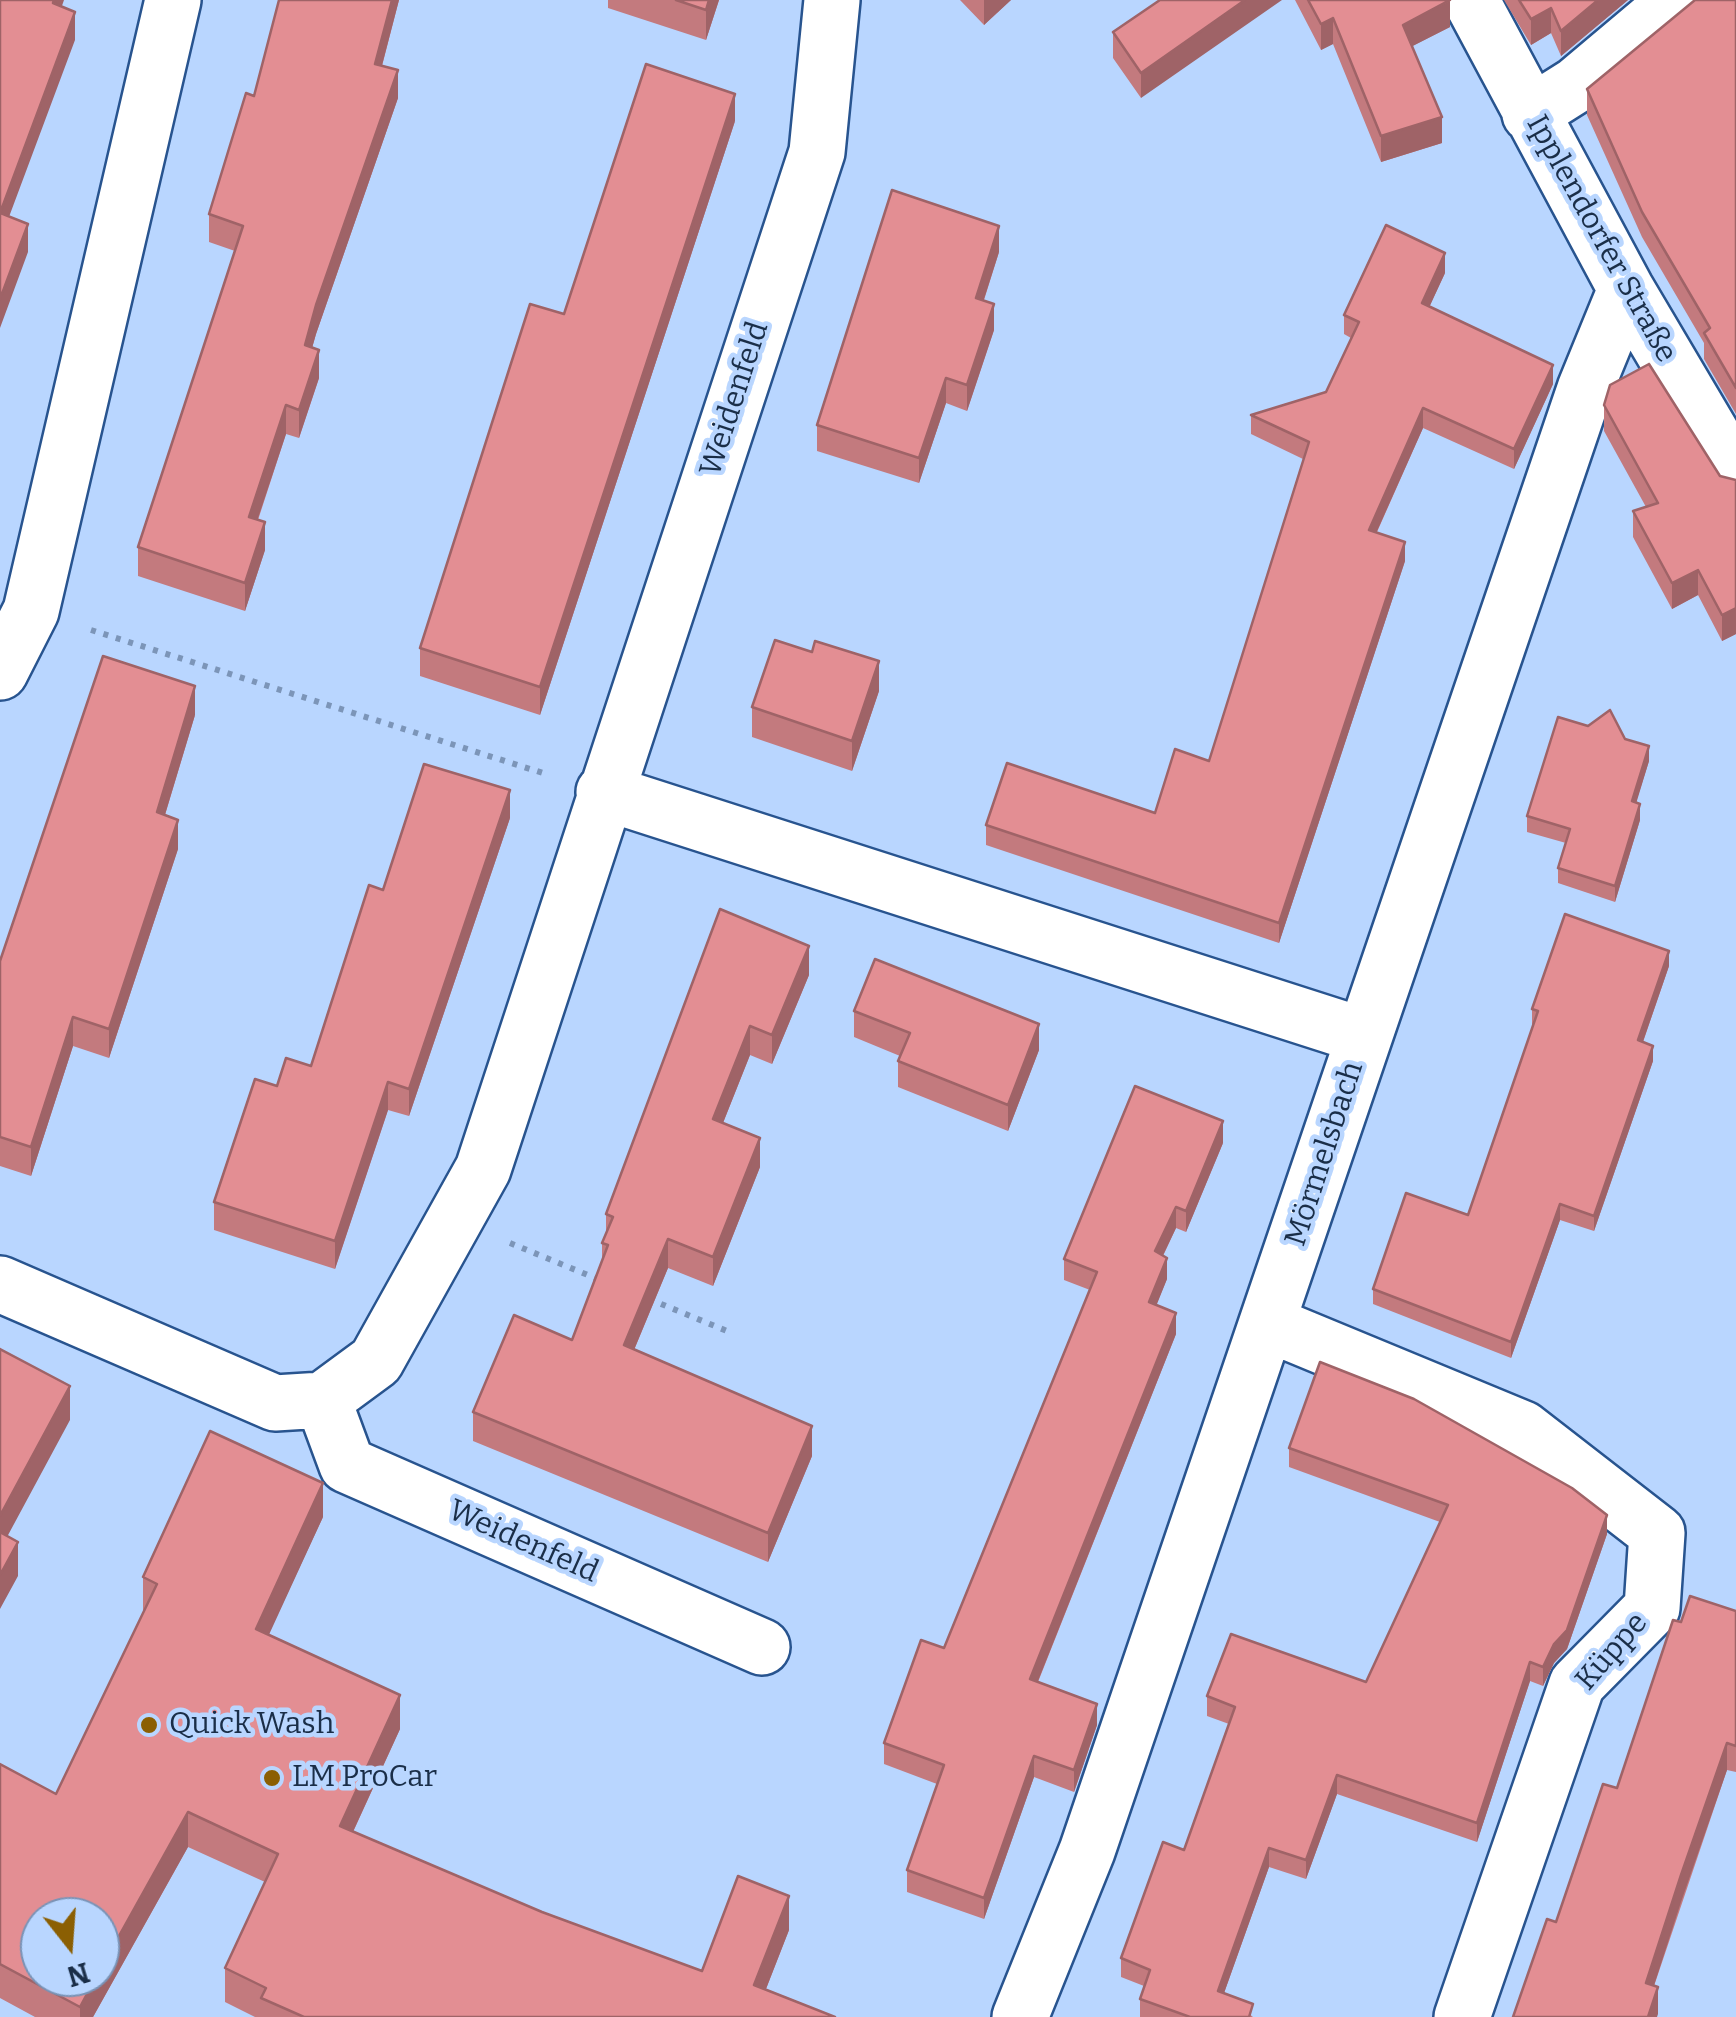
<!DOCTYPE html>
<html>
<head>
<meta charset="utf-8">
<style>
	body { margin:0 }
	#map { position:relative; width:1736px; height:2017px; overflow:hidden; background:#b9d6ff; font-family:Bitter,serif }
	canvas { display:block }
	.north { position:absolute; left:20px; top:1897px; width:100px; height:100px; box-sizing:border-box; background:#b9d6ff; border:2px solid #7993b6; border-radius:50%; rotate:163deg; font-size:28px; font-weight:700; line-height:40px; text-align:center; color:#1a2e48 }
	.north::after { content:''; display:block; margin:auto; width:35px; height:45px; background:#8b5f03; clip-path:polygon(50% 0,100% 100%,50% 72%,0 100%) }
</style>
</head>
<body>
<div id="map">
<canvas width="1736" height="2017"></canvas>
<div class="north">N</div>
</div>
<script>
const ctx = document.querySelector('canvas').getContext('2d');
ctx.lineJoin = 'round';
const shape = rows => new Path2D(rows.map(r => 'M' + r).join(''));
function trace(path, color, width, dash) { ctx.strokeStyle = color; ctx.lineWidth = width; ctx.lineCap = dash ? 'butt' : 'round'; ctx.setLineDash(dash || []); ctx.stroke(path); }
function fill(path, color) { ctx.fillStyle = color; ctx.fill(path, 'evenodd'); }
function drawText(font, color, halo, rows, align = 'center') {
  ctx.font = font + ' Bitter,serif'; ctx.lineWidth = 9; ctx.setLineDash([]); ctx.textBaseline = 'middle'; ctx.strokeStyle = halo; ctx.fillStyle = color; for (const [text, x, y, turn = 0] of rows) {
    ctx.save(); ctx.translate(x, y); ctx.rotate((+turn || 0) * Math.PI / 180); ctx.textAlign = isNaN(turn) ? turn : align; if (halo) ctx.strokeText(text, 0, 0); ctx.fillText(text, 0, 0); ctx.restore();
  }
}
const minor = shape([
	[1471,0,1626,289,1736,475],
	[1530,114,1576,85,1677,0],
	[0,672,31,611,173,0],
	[604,792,1364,1036],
	[0,1284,275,1403,323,1400,376,1361,483,1169,817,152,832,0],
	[1269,1324,1523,1429,1657,1533,1652,1608,1577,1684,1462,2017],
	[323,1400,347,1465,762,1647],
	[1020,2017,1087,1851,1585,389,1626,289]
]);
trace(minor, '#28548f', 60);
trace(shape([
	[91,630,546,774],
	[510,1243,600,1280],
	[649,1299,727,1331]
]), '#7c95b8', 6, [5, 8]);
trace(minor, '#fff', 55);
fill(shape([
	[279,0,399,0,382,66,398,98,316,334,312,348,319,378,299,438,286,434,258,520,265,550,245,611,138,576,138,547,235,251,209,242,209,214,254,96],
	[608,0,719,0,706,40,608,8],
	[960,0,1011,0,984,25],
	[1160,0,1141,98,1113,58,1113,32],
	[1295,0,1450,0,1450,27,1412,46,1442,143,1381,162,1333,44,1321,50],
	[1504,0,1628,0,1561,56,1551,33,1531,45],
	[1736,0,1736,414,1704,359,1704,343,1642,237,1587,115,1587,89],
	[735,121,540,715,420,676,420,648,564,314],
	[999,252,984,300,994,330,967,411,946,403,919,483,817,451,817,425],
	[1445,273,1429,307,1553,384,1514,469,1423,428,1377,532,1405,561,1279,943,986,845,986,825,1155,813,1209,761,1303,459,1251,434,1251,415,1326,392,1351,338,1344,334,1344,315],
	[1604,405,1736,634,1722,641,1698,595,1672,609,1633,537,1633,511,1646,507,1604,431],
	[879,691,852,771,752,737,752,707],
	[195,715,165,815,178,849,109,1058,73,1046,31,1176,0,1166,0,961],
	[1625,739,1649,761,1636,802,1640,820,1615,902,1558,883,1558,868,1566,843,1527,832,1527,816],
	[510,818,409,1116,388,1110,335,1269,214,1230,214,1202,311,1066,383,890],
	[809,946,809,975,772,1064,750,1055,723,1123,760,1167,713,1286,668,1268,634,1350,812,1456,768,1562,473,1441,473,1412,572,1340,602,1260,602,1243,606,1235,606,1214],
	[1669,966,1643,1042,1653,1061,1594,1231,1560,1220,1511,1358,1373,1304,1373,1289,1468,1215,1534,1025,1532,1024,1532,1009],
	[854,1011,1039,1050,1008,1131,898,1087,898,1061,900,1056,854,1037],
	[1223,1143,1186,1232,1176,1228,1163,1256,1167,1279,1156,1305,1176,1334,1038,1682,1097,1725,1074,1792,1034,1777,984,1919,907,1892,907,1870,937,1784,884,1764,884,1743,944,1648,1090,1290,1064,1280,1064,1259],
	[1289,1448,1607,1534,1567,1649,1554,1663,1543,1686,1530,1681,1477,1842,1337,1794,1306,1879,1269,1867,1224,1993,1253,2017,1140,2017,1140,1999,1144,1986,1121,1977,1121,1958,1184,1850,1229,1724,1207,1716,1207,1696,1366,1682,1440,1522,1289,1467],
	[323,1517,268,1635,400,1729,353,1832,542,1912,702,1971,789,1930,766,1989,835,2017,255,2017,225,2002,225,1968,265,1882,188,1847,93,2017,35,2017,0,1998,0,1764,56,1794,144,1612,143,1611,143,1577],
	[1736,1611,1736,1772,1727,1770,1654,1986,1658,2014,1556,1922,1617,1788,1681,1622]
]), '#c37a7e');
fill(shape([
	[54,0,64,0,53,32,53,3],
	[392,0,399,0,375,92,375,64],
	[709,0,719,0,706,40,706,10],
	[984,0,1011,0,984,25],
	[1245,0,1282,0,1141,98,1141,73],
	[1598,0,1628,0,1561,56,1561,31],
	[1450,1,1450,27,1403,51,1403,25],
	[1551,8,1551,33,1531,45,1531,19],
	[75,12,75,40,0,241,0,213],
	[1333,18,1333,44,1321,50,1321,24],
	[398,70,398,98,316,334,305,373,305,345,316,305],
	[735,94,735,121,540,715,540,687],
	[1442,117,1442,143,1381,162,1381,136],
	[28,224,28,252,0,328,0,299],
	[999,226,999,252,976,324,976,298],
	[1445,253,1445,273,1422,323,1422,303],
	[994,304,994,330,967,411,967,385],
	[319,350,319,378,299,438,299,410],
	[1553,365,1553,384,1514,469,1514,449],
	[946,378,946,403,919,483,919,458],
	[286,405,286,434,249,545,249,517],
	[1423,408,1423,428,1369,549,1369,530],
	[265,522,265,550,245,611,245,583],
	[1405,542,1405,561,1279,943,1279,923],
	[1698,570,1698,595,1672,609,1672,583],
	[1736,608,1736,634,1722,641,1722,615],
	[879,661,879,691,852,771,852,741],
	[195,686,195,715,157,841,157,812],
	[1649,746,1649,761,1632,817,1632,801],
	[510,790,510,818,409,1116,409,1089],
	[1640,804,1640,820,1615,902,1615,886],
	[178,820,178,849,109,1058,109,1029],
	[809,946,809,975,772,1064,772,1035],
	[1669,951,1669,966,1638,1056,1638,1040],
	[73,1017,73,1046,31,1176,31,1147],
	[1039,1024,1039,1050,1008,1131,1008,1105],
	[750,1026,750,1055,713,1148,713,1119],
	[1653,1046,1653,1061,1594,1231,1594,1216],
	[388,1082,388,1110,335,1269,335,1241],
	[1223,1121,1223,1143,1186,1232,1186,1211],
	[760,1138,760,1167,713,1286,713,1257],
	[1560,1204,1560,1220,1511,1358,1511,1342],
	[1176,1207,1176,1228,1155,1272,1155,1251],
	[668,1239,668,1268,624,1374,624,1345],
	[1167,1258,1167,1279,1149,1324,1149,1302],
	[1176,1313,1176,1334,1030,1701,1030,1679],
	[70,1386,70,1420,0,1550,0,1516],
	[812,1426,812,1456,768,1562,768,1533],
	[323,1483,323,1517,256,1663,256,1629],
	[1607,1515,1607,1534,1567,1649,1554,1663,1543,1686,1543,1667],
	[18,1542,18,1576,0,1609,0,1575],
	[1530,1662,1530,1681,1477,1842,1477,1823],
	[400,1695,400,1729,340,1860,340,1826],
	[1097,1704,1097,1725,1074,1792,1074,1770],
	[1727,1743,1727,1770,1681,1902,1646,2010,1646,1983,1681,1875],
	[1034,1756,1034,1777,984,1919,984,1898],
	[1337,1775,1337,1794,1306,1879,1306,1860],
	[188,1812,188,1847,93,2017,80,2017,80,2007,96,1977,100,1977,100,1970],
	[1269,1848,1269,1867,1218,2010,1218,1991],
	[789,1896,789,1930,755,2017,754,1985],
	[1658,1987,1658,2014,1657,2017,1648,2017]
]), '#9f6367');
const building = shape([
	[0,0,54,0,53,3,75,12,0,213,0,0],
	[279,0,392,0,375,64,398,70,316,305,305,345,319,350,299,410,286,405,249,517,265,522,245,583,138,547,243,226,209,214,246,93,254,96,279,0],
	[676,0,709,0,706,10,676,0],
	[1160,0,1245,0,1141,73,1113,32,1160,0],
	[1308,0,1450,0,1403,25,1442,117,1381,136,1333,18,1321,24,1308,0],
	[1519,0,1598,0,1561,31,1551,8,1531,19,1519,0],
	[1695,0,1736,0,1736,388,1704,333,1710,328,1642,212,1587,89,1695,0],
	[646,64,735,94,540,687,420,648,530,304,564,314,646,64],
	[892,190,999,226,976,298,994,304,967,385,946,378,919,458,817,425,892,190],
	[0,213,28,224,0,299,0,213],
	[1386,225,1445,253,1422,303,1553,365,1514,449,1423,408,1369,530,1405,542,1279,923,986,825,1007,763,1155,813,1175,749,1209,761,1309,442,1251,415,1326,392,1359,322,1344,315,1386,225],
	[1649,364,1720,476,1736,480,1736,608,1722,615,1698,570,1672,583,1633,511,1658,503,1604,405,1610,385,1649,364],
	[775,640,812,652,815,641,879,661,852,741,752,707,775,640],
	[103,656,195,686,157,812,178,820,109,1029,73,1017,31,1147,0,1137,0,961,103,656],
	[1610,710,1625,739,1649,746,1632,801,1640,804,1615,886,1558,868,1570,829,1527,816,1558,717,1588,726,1610,710],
	[424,764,510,790,409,1089,388,1082,335,1241,214,1202,255,1079,277,1086,286,1058,311,1066,369,885,383,890,424,764],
	[720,909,809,946,772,1035,750,1026,713,1119,760,1138,713,1257,668,1239,624,1345,812,1426,768,1533,473,1412,514,1315,572,1340,608,1245,602,1243,613,1217,606,1214,720,909],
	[1565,914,1669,951,1638,1040,1653,1046,1594,1216,1560,1204,1511,1342,1373,1289,1406,1193,1468,1215,1538,1011,1532,1009,1565,914],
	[875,959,1039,1024,1008,1105,898,1061,910,1033,854,1011,875,959],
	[1135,1086,1223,1121,1186,1211,1176,1207,1155,1251,1167,1258,1149,1302,1176,1313,1030,1679,1097,1704,1074,1770,1034,1756,984,1898,907,1870,944,1765,884,1743,921,1640,944,1648,1097,1272,1064,1259,1135,1086],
	[0,1349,70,1386,0,1516,0,1349],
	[1320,1362,1414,1399,1572,1488,1607,1515,1567,1630,1554,1644,1543,1667,1530,1662,1477,1823,1337,1775,1306,1860,1269,1848,1218,1991,1253,2004,1249,2017,1190,2017,1140,1999,1150,1970,1121,1958,1163,1842,1184,1850,1235,1707,1207,1696,1231,1634,1366,1682,1448,1505,1289,1448,1320,1362],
	[210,1431,323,1483,256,1629,400,1695,340,1826,542,1912,702,1971,738,1876,789,1896,754,1985,835,2017,304,2017,261,1998,266,1988,225,1968,278,1854,188,1812,100,1970,100,1917,40,1917,40,1977,96,1977,80,2007,0,1964,0,1764,56,1794,157,1584,143,1577,210,1431],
	[0,1532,18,1542,0,1575,0,1532],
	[1690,1596,1736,1611,1736,1746,1727,1743,1681,1875,1646,1983,1658,1987,1648,2017,1513,2017,1547,1919,1556,1922,1603,1784,1617,1788,1673,1620,1681,1622,1690,1596]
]);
fill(building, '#e38e93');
trace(building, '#9f6367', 2.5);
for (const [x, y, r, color] of [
	[149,1725,10,"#8b5f03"],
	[272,1778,10,"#8b5f03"]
]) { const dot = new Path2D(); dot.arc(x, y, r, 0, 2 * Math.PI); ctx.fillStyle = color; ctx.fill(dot); trace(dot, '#b9d6ff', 4); }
drawText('30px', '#1a2e48', '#b9d6ff', [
	["Ipplendorfer Straße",1601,239,61],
	["Weidenfeld",735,399,-72],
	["Mörmelsbach",1325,1154,-72],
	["Weidenfeld",523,1542,24],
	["Küppe",1612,1652,-49]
]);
drawText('30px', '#1a2e48', '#b9d6ff', [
	["Quick Wash",169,1725],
	["LM ProCar",292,1778]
], 'left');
</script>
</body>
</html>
